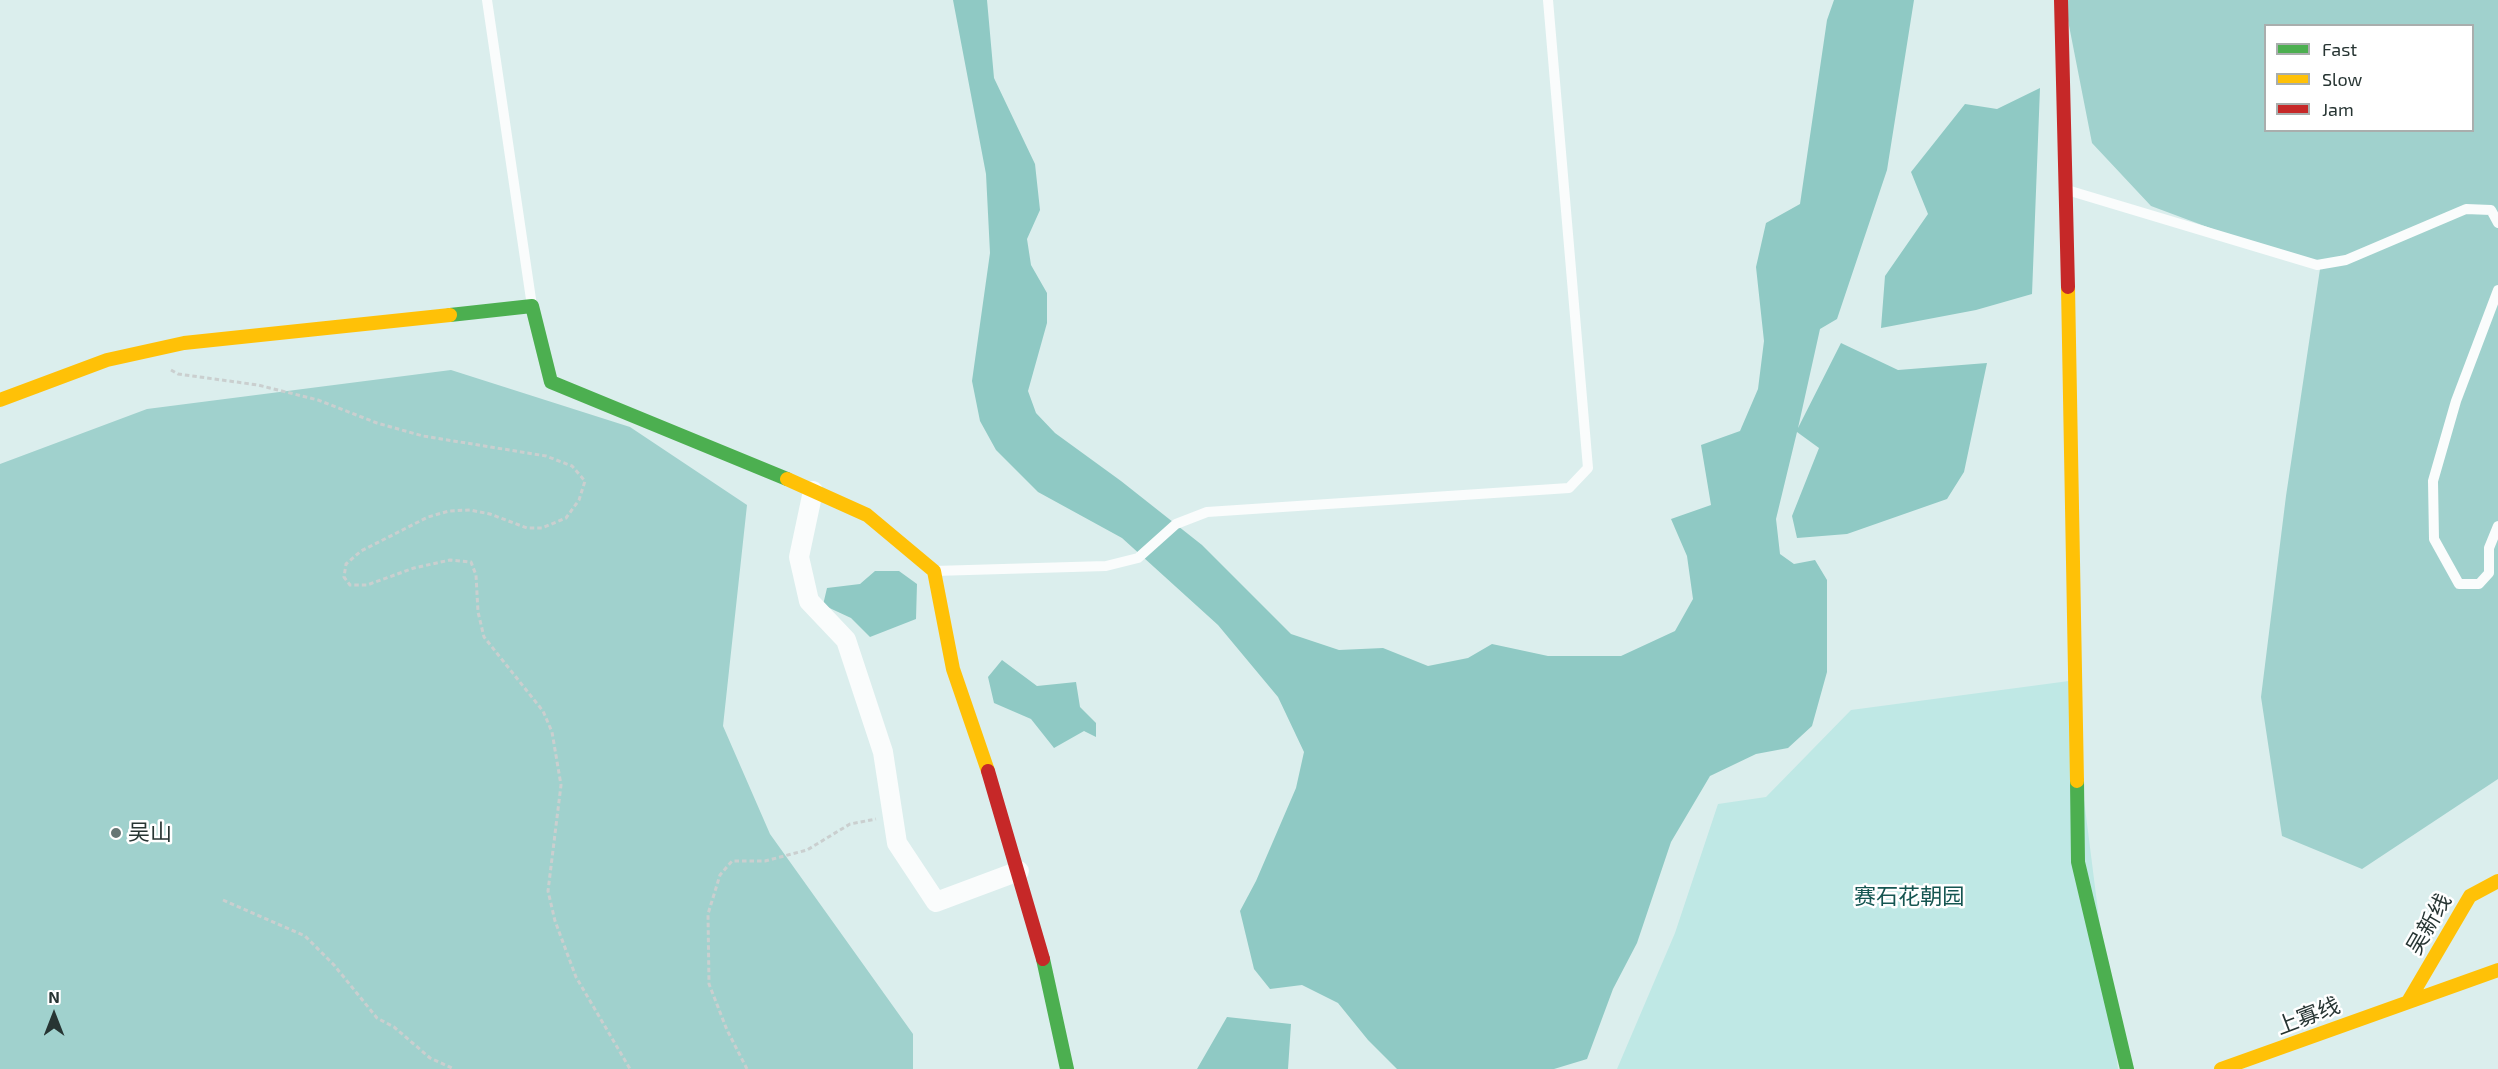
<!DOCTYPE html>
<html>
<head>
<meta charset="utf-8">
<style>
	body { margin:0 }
	#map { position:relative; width:2498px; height:1069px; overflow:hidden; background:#dbeeed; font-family:"Exo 2",sans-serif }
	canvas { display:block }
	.legend { position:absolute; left:2264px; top:24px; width:210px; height:108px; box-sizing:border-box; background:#fff; border:2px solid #a9aead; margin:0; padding:8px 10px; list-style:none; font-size:18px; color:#273533 }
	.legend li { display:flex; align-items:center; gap:12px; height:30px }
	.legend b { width:30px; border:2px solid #a9aead }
	.north { position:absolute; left:24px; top:985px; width:60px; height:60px; -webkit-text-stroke:4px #fff; paint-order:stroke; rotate:0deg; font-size:16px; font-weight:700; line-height:24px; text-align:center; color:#273533 }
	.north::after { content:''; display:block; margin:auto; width:21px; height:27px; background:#273533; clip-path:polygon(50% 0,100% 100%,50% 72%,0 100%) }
</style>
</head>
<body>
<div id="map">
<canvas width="2498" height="1069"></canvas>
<ul class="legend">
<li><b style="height:8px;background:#4caf50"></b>Fast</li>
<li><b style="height:8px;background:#ffc107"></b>Slow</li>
<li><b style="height:8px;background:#c62828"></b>Jam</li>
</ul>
<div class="north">N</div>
</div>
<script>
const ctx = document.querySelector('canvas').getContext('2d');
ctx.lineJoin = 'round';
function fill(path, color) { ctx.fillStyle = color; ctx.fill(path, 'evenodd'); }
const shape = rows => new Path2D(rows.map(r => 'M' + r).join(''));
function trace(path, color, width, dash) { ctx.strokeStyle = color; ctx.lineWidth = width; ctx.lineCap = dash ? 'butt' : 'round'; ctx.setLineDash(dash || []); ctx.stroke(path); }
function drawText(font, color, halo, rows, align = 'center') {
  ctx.font = font + ' "Exo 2","Noto Sans SC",sans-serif'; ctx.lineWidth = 5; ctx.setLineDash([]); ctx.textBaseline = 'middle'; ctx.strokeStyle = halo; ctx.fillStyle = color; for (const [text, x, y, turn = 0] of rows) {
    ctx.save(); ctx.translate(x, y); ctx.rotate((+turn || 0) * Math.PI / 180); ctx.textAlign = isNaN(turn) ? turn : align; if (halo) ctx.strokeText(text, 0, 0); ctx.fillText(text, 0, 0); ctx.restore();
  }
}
fill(shape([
	[2069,681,2118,1069,1617,1069,1675,933,1718,804,1766,797,1851,710]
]), '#bfe8e5');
fill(shape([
	[2064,0,2498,0,2498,779,2362,869,2282,836,2261,697,2286,496,2320,269,2151,206,2092,143],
	[2266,26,2472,26,2472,130,2266,130],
	[451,370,630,427,747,505,723,726,770,834,913,1034,913,1069,0,1069,0,464,147,409]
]), '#a0d1cd');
fill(shape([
	[953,0,987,0,994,78,1035,164,1040,210,1027,239,1031,265,1047,293,1047,323,1028,391,1036,413,1055,433,1121,481,1202,545,1291,634,1339,650,1383,648,1428,666,1468,658,1492,644,1548,656,1621,656,1675,631,1693,599,1687,556,1671,519,1711,505,1701,445,1740,431,1758,389,1764,341,1756,267,1766,223,1800,204,1827,20,1834,0,1914,0,1887,170,1837,319,1820,329,1798,428,1841,343,1898,370,1987,363,1964,472,1947,499,1847,534,1797,538,1792,516,1819,448,1797,432,1776,519,1780,554,1794,564,1815,560,1827,580,1827,672,1812,726,1788,748,1756,754,1710,776,1671,842,1637,943,1613,989,1587,1059,1554,1069,1397,1069,1368,1040,1338,1003,1302,985,1270,989,1254,969,1240,911,1256,881,1296,788,1304,752,1278,697,1218,625,1122,538,1038,492,996,450,980,421,972,381,990,253,986,174],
	[2040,88,2032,294,1976,310,1881,328,1885,276,1928,214,1911,172,1965,104,1997,109],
	[875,571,899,571,917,584,916,619,870,637,851,618,823,605,827,588,860,584],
	[1002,660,1037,686,1076,682,1080,707,1096,723,1096,737,1084,731,1054,748,1031,719,994,703,988,677],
	[1227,1017,1291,1024,1288,1069,1197,1069]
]), '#8fc9c4');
trace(shape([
	[171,370,178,374,258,385,318,400,377,423,423,436,546,456,572,466,585,481,579,500,566,518,542,528,527,528,490,514,470,510,449,511,428,517,361,551,346,564,344,577,350,585,367,585,414,568,450,560,471,562,476,575,478,612,484,637,543,711,552,732,561,785,548,891,555,921,576,977,630,1069],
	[223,900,305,936,334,965,377,1018,394,1027,430,1058,454,1069],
	[747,1069,727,1030,709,984,708,914,720,875,732,861,765,861,807,850,850,824,876,819]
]), '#cacfcf', 3, [4.5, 3]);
trace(shape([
	[487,0,532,306],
	[2067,190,2317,265,2346,260,2466,209,2491,210,2498,223],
	[2498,290,2456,401,2433,481,2434,539,2459,584,2479,584,2489,573,2489,548,2498,526],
	[934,571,1106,566,1138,558,1176,524,1207,512,1569,488,1588,468,1548,0]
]), '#fafcfc', 10);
trace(shape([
	[813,491,799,557,809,601,846,640,883,752,897,843,936,902,1019,871]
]), '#fafcfc', 20);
trace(shape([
	[450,315,532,306,551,382,787,479],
	[2077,781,2078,862,2127,1069],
	[1043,959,1067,1069]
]), '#4caf50', 14);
trace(shape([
	[2068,287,2077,781],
	[0,400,107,360,184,343,450,315],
	[787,479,867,515,934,571,953,669,988,771],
	[2409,1000,2470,896,2498,881],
	[2221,1069,2498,970]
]), '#ffc107', 14);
trace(shape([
	[2061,0,2068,287],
	[988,771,1043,959]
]), '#c62828', 14);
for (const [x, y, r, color] of [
	[116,833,6,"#667674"]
]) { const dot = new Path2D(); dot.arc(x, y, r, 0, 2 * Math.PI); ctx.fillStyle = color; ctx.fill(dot); trace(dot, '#fff', 2); }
drawText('22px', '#273533', '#fff', [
	["吴山",128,833]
], 'left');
drawText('22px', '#155551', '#fff', [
	["赛石花朝园",1909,897]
]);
drawText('22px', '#273533', '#fff', [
	["吴新线",2429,924,-60],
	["上寡线",2308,1016,-21]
]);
</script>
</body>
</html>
